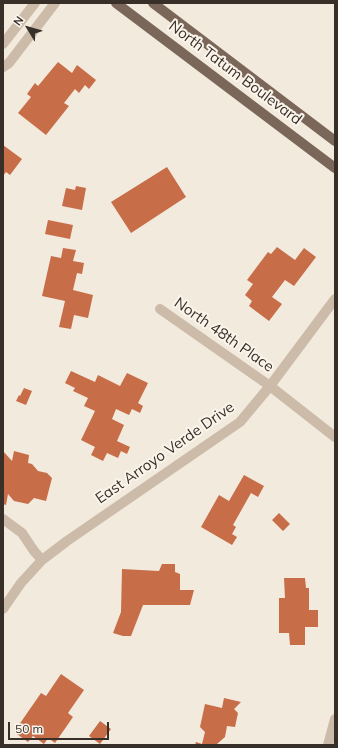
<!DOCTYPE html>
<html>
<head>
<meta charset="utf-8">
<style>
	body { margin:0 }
	#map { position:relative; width:338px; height:748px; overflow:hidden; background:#f3eade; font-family:Mulish,sans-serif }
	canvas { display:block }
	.frame { position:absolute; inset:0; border:4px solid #392f29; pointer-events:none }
	.north { position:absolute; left:8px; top:8px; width:40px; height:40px; -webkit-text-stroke:3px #faf4eb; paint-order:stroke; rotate:307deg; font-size:11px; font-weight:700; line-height:16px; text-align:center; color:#392f29 }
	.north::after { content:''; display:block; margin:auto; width:14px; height:18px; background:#392f29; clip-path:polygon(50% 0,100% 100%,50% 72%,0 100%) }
	.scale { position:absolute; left:8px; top:722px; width:101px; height:18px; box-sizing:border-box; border:2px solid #392f29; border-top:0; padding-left:5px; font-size:12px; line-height:14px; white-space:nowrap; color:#392f29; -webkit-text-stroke:3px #faf4eb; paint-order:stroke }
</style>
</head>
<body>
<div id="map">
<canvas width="338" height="748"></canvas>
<div class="frame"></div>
<div class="north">N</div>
<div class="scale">50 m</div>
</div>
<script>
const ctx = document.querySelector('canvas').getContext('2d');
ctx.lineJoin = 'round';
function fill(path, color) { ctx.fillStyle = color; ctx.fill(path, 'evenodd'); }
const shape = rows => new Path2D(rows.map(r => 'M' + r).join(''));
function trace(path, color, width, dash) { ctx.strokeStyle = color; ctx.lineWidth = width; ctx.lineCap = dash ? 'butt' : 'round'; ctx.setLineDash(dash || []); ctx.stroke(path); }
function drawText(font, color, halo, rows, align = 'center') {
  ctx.font = font + ' Mulish,sans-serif'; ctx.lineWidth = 4; ctx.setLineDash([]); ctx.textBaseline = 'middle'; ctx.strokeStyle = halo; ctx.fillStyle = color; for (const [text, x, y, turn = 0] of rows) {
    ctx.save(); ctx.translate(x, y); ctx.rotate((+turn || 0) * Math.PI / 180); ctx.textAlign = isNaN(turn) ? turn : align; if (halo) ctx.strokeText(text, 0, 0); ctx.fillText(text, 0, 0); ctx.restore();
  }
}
fill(shape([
	[58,62,72,73,77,65,96,80,89,89,85,85,79,93,75,89,64,103,69,106,46,135,18,113,31,97,27,94,35,83,38,86],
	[3,145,22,159,10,175,6,172,3,176],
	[167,167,186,197,131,233,111,202],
	[76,186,86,188,82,210,62,206,66,188,75,190],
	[48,220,73,225,70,239,45,234],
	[277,247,295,260,304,248,316,257,294,286,285,280,272,297,282,304,269,321,249,306,252,301,245,295,253,284,247,280,268,252,271,254],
	[63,248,76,250,73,261,84,263,82,274,77,273,73,290,93,295,88,318,74,315,71,329,59,327,65,301,42,296,51,256,61,258],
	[71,371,95,382,98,375,120,386,127,373,148,383,138,403,143,406,140,413,132,409,129,415,116,409,112,419,124,425,117,441,130,447,127,454,121,451,118,458,107,453,103,461,91,455,95,447,81,440,95,411,84,406,88,398,73,391,75,388,65,383],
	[24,388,32,391,26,405,16,401,19,395,20,396],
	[3,451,12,461,14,451,29,455,28,463,32,464,38,471,47,473,52,478,46,501,34,498,28,504,14,501,8,494,6,505,3,504],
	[244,475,264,486,258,497,251,493,233,525,236,527,232,534,237,537,232,545,201,527,219,495,229,501],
	[279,513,290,524,283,531,272,520],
	[162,564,175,564,175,572,180,574,180,590,194,590,190,605,143,605,131,636,123,636,113,633,121,612,122,569,159,571],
	[284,578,305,578,306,588,309,588,309,610,318,610,318,627,305,627,305,645,290,645,289,633,279,633,279,598,285,598],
	[61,674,84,690,68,713,73,717,55,743,48,738,44,744,33,736,28,742,14,732,41,693,46,696],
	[224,698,241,702,234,709,238,713,235,727,227,726,225,737,217,744,219,745,195,745,196,742,202,744,205,732,200,727,205,704,222,708],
	[100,721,111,729,100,744,89,736]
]), '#c76d48');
trace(shape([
	[3,44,35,3],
	[3,67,9,63,55,3],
	[160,309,270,386,335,437],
	[3,519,22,533,34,551,42,560],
	[3,609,21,583,42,560,67,541,240,422,270,386,335,299],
	[328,745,335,719]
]), '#ccbba9', 10);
trace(shape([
	[116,3,335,168],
	[153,3,335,141]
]), '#7b675a', 10);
drawText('15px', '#392f29', '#faf4eb', [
	["North Tatum Boulevard",235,73,37],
	["North 48th Place",224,335,35],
	["East Arroyo Verde Drive",165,453,-35]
]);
</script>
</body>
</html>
